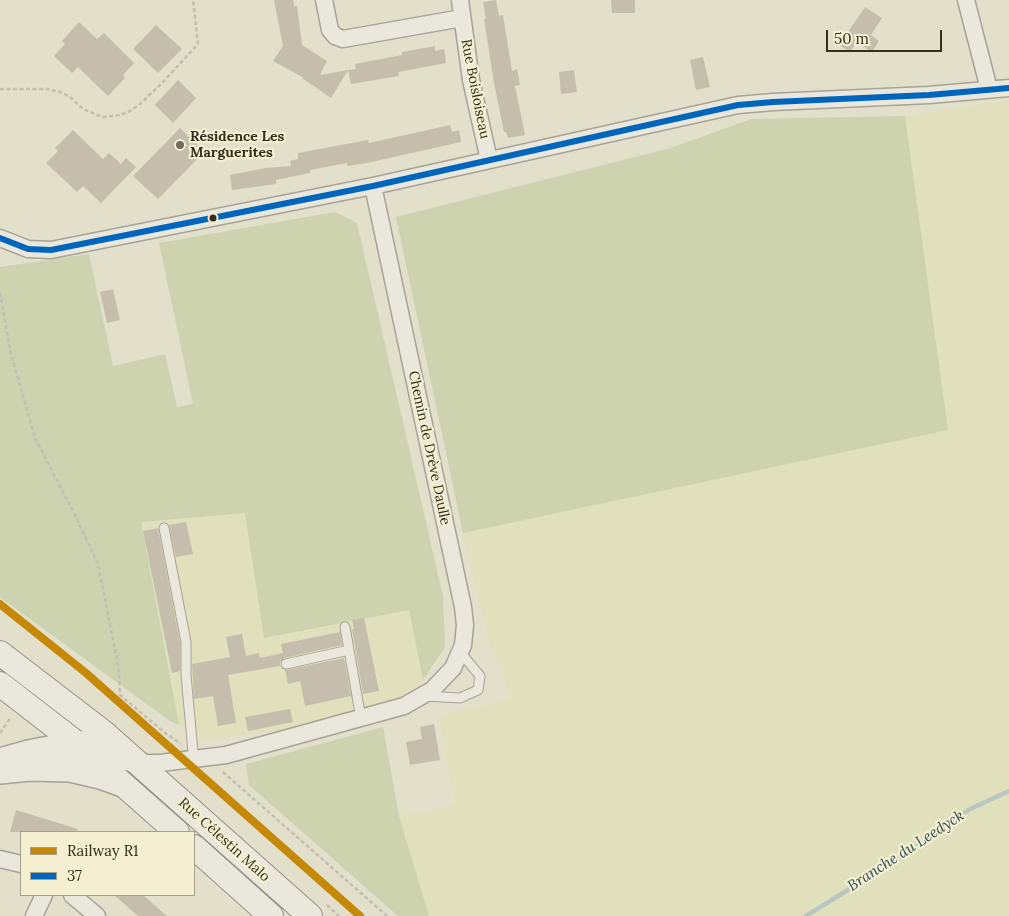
<!DOCTYPE html>
<html>
<head>
<meta charset="utf-8">
<style>
	body { margin:0 }
	#map { position:relative; width:1009px; height:916px; overflow:hidden; background:#e2dfcb; font-family:Lora,serif }
	canvas { display:block }
	.legend { position:absolute; left:20px; top:831px; width:175px; height:65px; box-sizing:border-box; background:#f3efd0; border:1px solid #a7a188; margin:0; padding:6px 9px; list-style:none; font-size:15px; color:#352d1d }
	.legend li { display:flex; align-items:center; gap:10px; height:25px }
	.legend b { width:25px; border:1px solid #a7a188 }
	.scale { position:absolute; left:826px; top:30px; width:116px; height:22px; box-sizing:border-box; border:2px solid #352d1d; border-top:0; padding-left:6px; font-size:15px; line-height:18px; white-space:nowrap; color:#352d1d; -webkit-text-stroke:4px #f3efd0; paint-order:stroke }
</style>
</head>
<body>
<div id="map">
<canvas width="1009" height="916"></canvas>
<ul class="legend">
<li><b style="height:6px;background:#c68807"></b>Railway R1</li>
<li><b style="height:6px;background:#0065bd"></b>37</li>
</ul>
<div class="scale">50 m</div>
</div>
<script>
const ctx = document.querySelector('canvas').getContext('2d');
ctx.lineJoin = 'round';
function fill(path, color) { ctx.fillStyle = color; ctx.fill(path, 'evenodd'); }
const shape = rows => new Path2D(rows.map(r => 'M' + r).join(''));
function trace(path, color, width, dash) { ctx.strokeStyle = color; ctx.lineWidth = width; ctx.lineCap = dash ? 'butt' : 'round'; ctx.setLineDash(dash || []); ctx.stroke(path); }
function drawText(font, color, halo, rows, align = 'center') {
  ctx.font = font + ' Lora,serif'; ctx.lineWidth = 4.5; ctx.setLineDash([]); ctx.textBaseline = 'middle'; ctx.strokeStyle = halo; ctx.fillStyle = color; for (const [text, x, y, turn = 0] of rows) {
    ctx.save(); ctx.translate(x, y); ctx.rotate((+turn || 0) * Math.PI / 180); ctx.textAlign = isNaN(turn) ? turn : align; if (halo) ctx.strokeText(text, 0, 0); ctx.fillText(text, 0, 0); ctx.restore();
  }
}
fill(shape([
	[1009,100,1009,916,429,916,399,816,455,805,439,716,510,699,499,662,490,647,463,533,948,430,905,116],
	[246,513,265,637,409,610,423,680,405,696,298,728,203,740,179,725,140,521]
]), '#e1e0bc');
fill(shape([
	[905,116,948,430,463,533,396,217,671,148,751,119],
	[335,212,357,223,443,596,445,647,423,680,409,610,264,638,245,513,141,522,179,725,170,721,0,597,0,267,89,254,113,366,165,354,177,407,193,404,159,243],
	[383,727,399,816,429,916,398,916,249,785,246,764]
]), '#ccd3ae');
trace(shape([
	[806,916,898,859,970,809,1009,791]
]), '#b7c8c0', 4.5);
fill(shape([
	[274,0,293,0,294,6,297,6,302,45,327,61,320,75,348,70,331,98,302,78,304,78,273,61,283,46],
	[496,0,499,16,503,15,512,71,517,69,520,85,515,86,525,135,508,138,506,132,504,132,494,83,484,19,486,19,483,2],
	[611,0,635,0,635,13,612,13],
	[865,7,882,18,871,35,879,41,872,52,857,42,850,52,839,45],
	[79,22,97,39,104,33,134,63,123,75,125,78,108,96,78,67,72,73,54,56,65,44,62,41],
	[156,25,182,49,158,73,133,49],
	[435,46,435,51,444,49,446,63,398,72,399,76,351,84,348,70,356,69,355,64,402,55,402,52],
	[703,57,710,87,696,90,690,60],
	[574,70,577,92,561,94,559,72],
	[178,80,196,98,173,123,155,105],
	[450,125,452,132,459,130,461,142,367,163,348,166,347,163,310,170,310,173,276,180,276,184,232,190,230,175,266,168,291,166,290,161,298,159,298,153,368,140,369,143],
	[180,128,204,152,158,199,133,176],
	[73,130,103,159,109,153,121,164,126,158,136,167,101,203,83,186,77,192,46,163,58,151,55,148],
	[113,289,120,320,107,323,100,292],
	[186,522,193,554,176,557,169,525],
	[158,528,180,643,180,671,172,673,143,531],
	[364,618,379,691,363,694,352,629,354,629,352,620],
	[340,632,342,645,285,658,280,662,280,666,228,675,236,723,218,726,213,696,194,699,192,664,230,657,226,637,242,634,246,656,259,653,260,658,283,653,281,644],
	[344,658,351,696,305,706,300,681,288,684,285,670],
	[290,709,293,722,248,731,245,717],
	[434,724,440,760,410,765,406,742,422,739,420,727],
	[16,810,78,829,77,832,10,832],
	[114,895,143,895,167,916,138,916]
]), '#c5beac');
const service = shape([
	[164,528,186,642,186,675,193,752],
	[345,627,361,719],
	[286,664,349,650],
	[426,696,460,698,478,690,480,676,461,653]
]);
const minor = shape([
	[324,0,330,30,335,36,343,39,462,18],
	[460,0,471,80,489,160],
	[966,0,989,89],
	[0,238,28,249,51,250,373,186,738,105,773,102,929,95,1009,88],
	[38,763,92,757,133,763,160,763,226,755,404,706,432,690,453,668,463,645,465,625,463,607,373,186],
	[0,859,21,864],
	[72,895,97,916],
	[34,916,44,895]
]);
const tertiary = shape([
	[0,759,28,751,75,742,92,742,118,746],
	[0,773,30,770,70,771,100,778,122,786]
]);
const secondary = shape([
	[0,653,103,732,310,916],
	[0,684,75,742,177,832],
	[194,847,271,916]
]);
trace(service, '#a7a395', 11);
trace(minor, '#a7a395', 19);
trace(tertiary, '#a7a395', 24);
trace(secondary, '#979384', 26);
trace(shape([
	[0,89,47,89,60,92,70,97,83,109,102,117,120,115,130,111,140,104,163,82,198,44,193,0],
	[0,293,11,354,35,438,75,515,98,564,119,670,120,695,164,732,181,744],
	[0,733,11,717],
	[223,772,387,916],
	[327,905,339,916]
]), '#c3c0b3', 2.5, [4, 2.5]);
trace(service, '#eae8dc', 9);
trace(minor, '#eae8dc', 16);
trace(tertiary, '#eae8dc', 21);
trace(secondary, '#eae8dc', 24);
trace(shape([
	[0,238,28,249,51,250,373,186,738,105,773,102,929,95,1009,88]
]), '#0065bd', 6);
trace(shape([
	[0,604,86,673,360,916]
]), '#c68807', 8);
for (const [x, y, r, color] of [
	[180,145,5,"#726b5a"],
	[213,218,4.5,"#352d1d"]
]) { const dot = new Path2D(); dot.arc(x, y, r, 0, 2 * Math.PI); ctx.fillStyle = color; ctx.fill(dot); trace(dot, '#f3efd0', 2); }
drawText('14px', '#352d1d', '#f3efd0', [
	["Rue Boisloiseau",475,89,79],
	["Chemin de Drève Daulle",429,448,78],
	["Rue Célestin Malo",224,840,42]
]);
drawText('bold 14px', '#352d1d', '#f3efd0', [
	["Résidence Les",190,137],
	["Marguerites",190,153]
], 'left');
drawText('italic 15px', '#2d5054', '#f3efd0', [
	["Branche du Leedyck",906,851,-33]
]);
</script>
</body>
</html>
